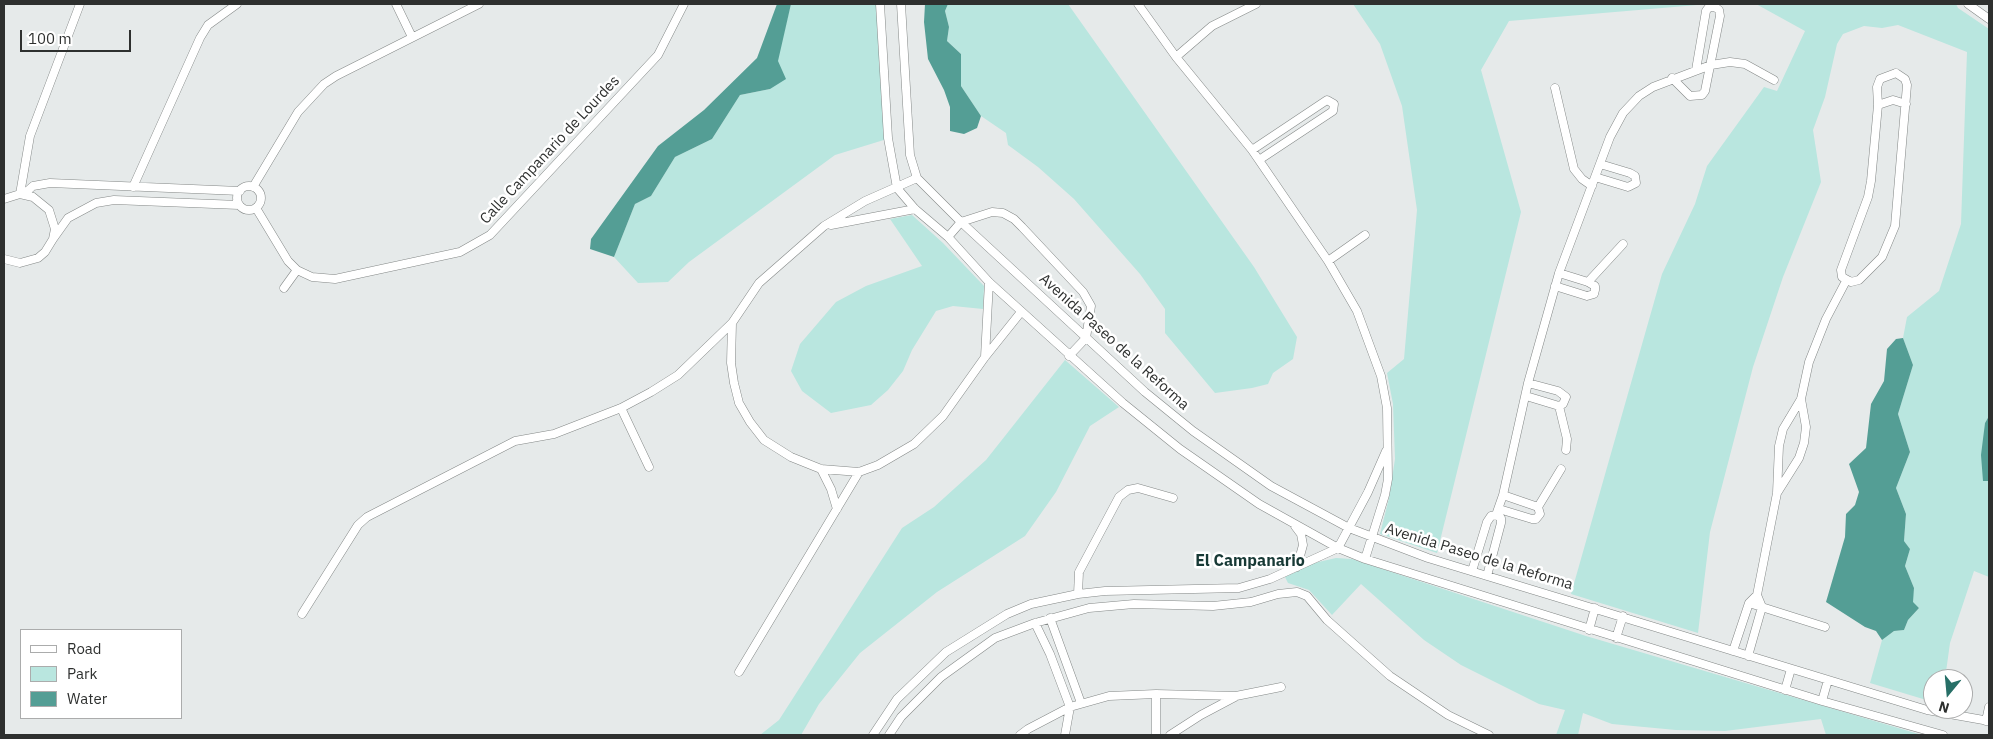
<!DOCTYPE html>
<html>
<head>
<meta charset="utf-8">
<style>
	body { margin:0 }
	#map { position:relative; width:1993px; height:739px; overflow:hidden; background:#e6eaea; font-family:"IBM Plex Sans",sans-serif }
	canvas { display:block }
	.frame { position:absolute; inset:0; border:5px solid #2e302f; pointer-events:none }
	.legend { position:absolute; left:20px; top:629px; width:162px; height:90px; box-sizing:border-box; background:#fff; border:1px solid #abacac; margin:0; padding:6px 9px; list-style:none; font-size:15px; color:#2e302f }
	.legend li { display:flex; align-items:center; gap:10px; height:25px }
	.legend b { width:25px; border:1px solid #abacac }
	.north { position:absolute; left:1923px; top:669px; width:50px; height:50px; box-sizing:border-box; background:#fff; border:1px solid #abacac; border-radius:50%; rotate:197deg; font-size:14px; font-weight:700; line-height:20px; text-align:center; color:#2e302f }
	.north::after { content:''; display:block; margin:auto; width:18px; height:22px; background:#276f67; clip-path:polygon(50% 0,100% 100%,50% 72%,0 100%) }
	.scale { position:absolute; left:20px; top:30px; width:111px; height:22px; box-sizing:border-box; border:2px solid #2e302f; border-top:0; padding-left:6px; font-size:15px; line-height:18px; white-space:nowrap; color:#2e302f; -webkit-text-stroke:4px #fff; paint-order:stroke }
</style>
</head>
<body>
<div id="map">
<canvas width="1993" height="739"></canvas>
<div class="frame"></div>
<ul class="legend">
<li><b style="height:6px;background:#fff"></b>Road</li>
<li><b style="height:14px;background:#b9e6df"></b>Park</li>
<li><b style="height:14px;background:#549e95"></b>Water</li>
</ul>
<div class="north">N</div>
<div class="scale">100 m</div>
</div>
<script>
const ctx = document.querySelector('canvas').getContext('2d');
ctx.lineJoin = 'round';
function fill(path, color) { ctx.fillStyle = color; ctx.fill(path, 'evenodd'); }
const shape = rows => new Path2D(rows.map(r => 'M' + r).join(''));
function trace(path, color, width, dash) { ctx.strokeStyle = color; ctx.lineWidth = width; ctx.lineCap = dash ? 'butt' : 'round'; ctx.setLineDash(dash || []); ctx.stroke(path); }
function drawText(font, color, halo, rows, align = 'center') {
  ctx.font = font + ' "IBM Plex Sans",sans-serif'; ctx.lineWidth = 5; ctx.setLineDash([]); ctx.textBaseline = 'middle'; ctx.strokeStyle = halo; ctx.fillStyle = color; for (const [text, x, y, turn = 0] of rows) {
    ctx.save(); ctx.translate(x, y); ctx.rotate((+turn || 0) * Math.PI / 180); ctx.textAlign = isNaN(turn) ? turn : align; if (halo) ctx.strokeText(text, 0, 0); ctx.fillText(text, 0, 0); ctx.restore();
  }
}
fill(shape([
	[791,4,878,4,887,139,835,155,689,262,668,282,638,283,614,257,635,204,651,196,675,157,712,139,740,95,770,89],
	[948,4,1068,4,1254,267,1297,337,1293,359,1273,373,1268,384,1252,388,1215,393,1165,333,1165,309,1140,274,1074,199,1038,167,1008,145,1006,133,981,116,961,86,961,54,947,41,949,27,945,11],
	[1353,4,1709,4,1509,21,1481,70,1521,212,1437,553,1380,534,1389,498,1395,459,1393,404,1387,373,1404,359,1417,210,1402,106,1380,44],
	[1756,4,1956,4,1958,8,1989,29,1989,416,1985,423,1984,437,1988,481,1989,478,1989,577,1974,571,1950,643,1945,679,1933,679,1933,702,1870,683,1882,640,1894,631,1904,630,1908,620,1919,608,1912,602,1914,588,1905,566,1910,549,1904,541,1906,514,1896,488,1910,452,1898,414,1913,365,1903,338,1907,317,1939,291,1961,224,1967,52,1898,25,1882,28,1864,26,1843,34,1837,44,1825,97,1813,130,1821,182,1783,277,1753,367,1710,532,1698,633,1571,594,1662,274,1695,204,1707,166,1764,87,1777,91,1805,31],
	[912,215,943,243,984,286,983,309,953,306,936,311,912,350,903,371,888,390,871,405,831,413,802,391,791,371,800,344,836,302,866,286,922,266,890,219],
	[1065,360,1119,407,1090,426,1056,492,1025,536,937,592,860,653,819,704,801,735,760,735,779,720,902,528,934,507,986,460],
	[1336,558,1352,559,1586,636,1922,735,1826,735,1821,719,1725,731,1676,730,1612,724,1583,713,1578,735,1556,735,1565,710,1539,704,1461,665,1424,640,1361,584,1332,615,1309,590,1288,583,1285,577,1314,563]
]), '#b9e6df');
fill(shape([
	[777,4,791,4,778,61,786,79,770,89,740,95,712,139,675,157,651,196,635,204,614,257,590,249,591,239,658,146,704,110,757,58],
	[925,4,948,4,945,11,949,27,947,41,961,54,961,86,981,116,977,128,964,134,950,131,950,107,944,90,928,59,924,22],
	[1903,338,1913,365,1898,414,1910,452,1896,488,1906,514,1904,541,1910,549,1905,566,1914,588,1913,602,1919,608,1908,620,1904,630,1894,631,1882,640,1876,631,1865,627,1826,602,1845,537,1846,514,1855,505,1859,492,1849,464,1866,448,1871,404,1884,381,1887,349,1896,339],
	[1989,416,1989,478,1988,481,1983,481,1981,455,1985,423]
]), '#549e95');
const minor = shape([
	[396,4,412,37],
	[880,4,888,138,897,188,915,209,948,237,989,282,1123,403,1180,449,1259,504,1338,548,1365,559,1822,701,1943,735],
	[901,4,910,155,917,178,961,222,1145,392,1193,431,1271,486,1349,528,1428,558,1927,710,1989,721],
	[1138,4,1176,57,1252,150,1328,261,1357,311,1381,376,1387,408,1388,479,1385,495,1365,559],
	[1968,4,1989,19],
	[1176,57,1212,26,1256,4],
	[1896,73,1905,79,1907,85,1895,226,1882,257,1859,280,1851,282,1842,277,1841,270,1868,197,1871,181,1878,105,1877,87,1880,79,1896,73],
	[1672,78,1690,96,1702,95,1705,91,1720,16,1719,10,1715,7,1709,7,1706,11,1696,70],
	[1555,88,1574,169,1582,179,1592,186],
	[1878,105,1893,100,1906,104],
	[1252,150,1327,100,1334,104,1333,111,1259,160],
	[1595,177,1628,187,1636,183,1635,176,1630,173,1600,164],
	[917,178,865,201,824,226,759,283,732,323,731,363,734,383,739,403,750,422,764,440,791,457,821,469,859,472,878,465,914,444,943,416,985,357,1021,312],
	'237 198a12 12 0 1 1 24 0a12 12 0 1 1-24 0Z',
	[133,187,200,38,208,25,237,4],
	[253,187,298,112,324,84,336,76,479,4],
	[20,194,30,136,80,4],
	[24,194,33,186,50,183,240,191],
	[4,199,20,194,33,197,49,210,55,229,53,239,45,252,38,258,20,263,4,259],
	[256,208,288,261,297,270,312,277,335,279,460,252,490,235,658,55,684,4],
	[831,225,915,209],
	[948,237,961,222,992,212,1003,213,1014,219,1022,227,1083,292,1091,306,1086,338,1069,356],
	[53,239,68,218,96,203,114,200,239,205],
	[1328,261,1365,235],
	[1588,282,1623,244],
	[1555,286,1587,296,1594,294,1595,290,1595,286,1588,282,1559,273],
	[284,288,297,270],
	[985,357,989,282],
	[1526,396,1559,406,1563,404,1566,397,1558,391,1528,383],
	[1559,406,1567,439,1566,450],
	[621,408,649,467],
	[821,469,831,489,837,509],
	[1777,493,1799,458,1804,443,1806,427,1801,399],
	[1538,507,1561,469],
	[1499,509,1532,519,1536,519,1540,514,1538,507,1503,495],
	[1295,526,1301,534,1303,545,1297,567],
	[1472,571,1487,522,1491,516,1496,515,1503,495,1528,383,1559,273,1610,137,1623,113,1639,96,1653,87,1711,65,1730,62,1745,64,1774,80],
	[1487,576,1501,523,1501,518,1496,515],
	[1078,594,1079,572,1119,497,1128,490,1138,488,1173,498],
	[1749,603,1825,627],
	[302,614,358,525,367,517,515,441,554,434,621,408,651,392,678,375,732,323],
	[1050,618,1081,703],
	[1035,623,1050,654,1070,707,1065,735],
	[1589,630,1595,608],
	[1616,638,1623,616],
	[1733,651,1749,603,1757,595,1777,493,1779,446,1783,429,1801,399,1809,362,1826,319,1846,281],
	[1748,656,1762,607,1757,595],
	[739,672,859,472],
	[1785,690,1791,669],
	[1156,694,1156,735],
	[1822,701,1828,680],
	[1986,721,1989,707],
	[873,735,897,699,946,652,1007,614,1031,604,1078,594,1105,591,1239,588,1270,579,1338,548,1368,492,1386,451],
	[889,735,901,717,941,677,995,638,1035,623,1089,608,1134,604,1213,606,1251,602,1278,594,1297,592,1307,596,1327,620,1390,676,1448,715,1489,735],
	[1020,735,1028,729,1070,707,1109,696,1156,694,1236,696,1281,687],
	[1170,735,1201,715,1235,697]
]);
trace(minor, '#848887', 9);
trace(minor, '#fff', 8);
drawText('15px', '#2e302f', '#fff', [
	["Calle Campanario de Lourdes",550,150,-47],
	["Avenida Paseo de la Reforma",1114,342,42],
	["Avenida Paseo de la Reforma",1479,557,17]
]);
drawText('bold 16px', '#173935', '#fff', [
	["El Campanario",1250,561]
]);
</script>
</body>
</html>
